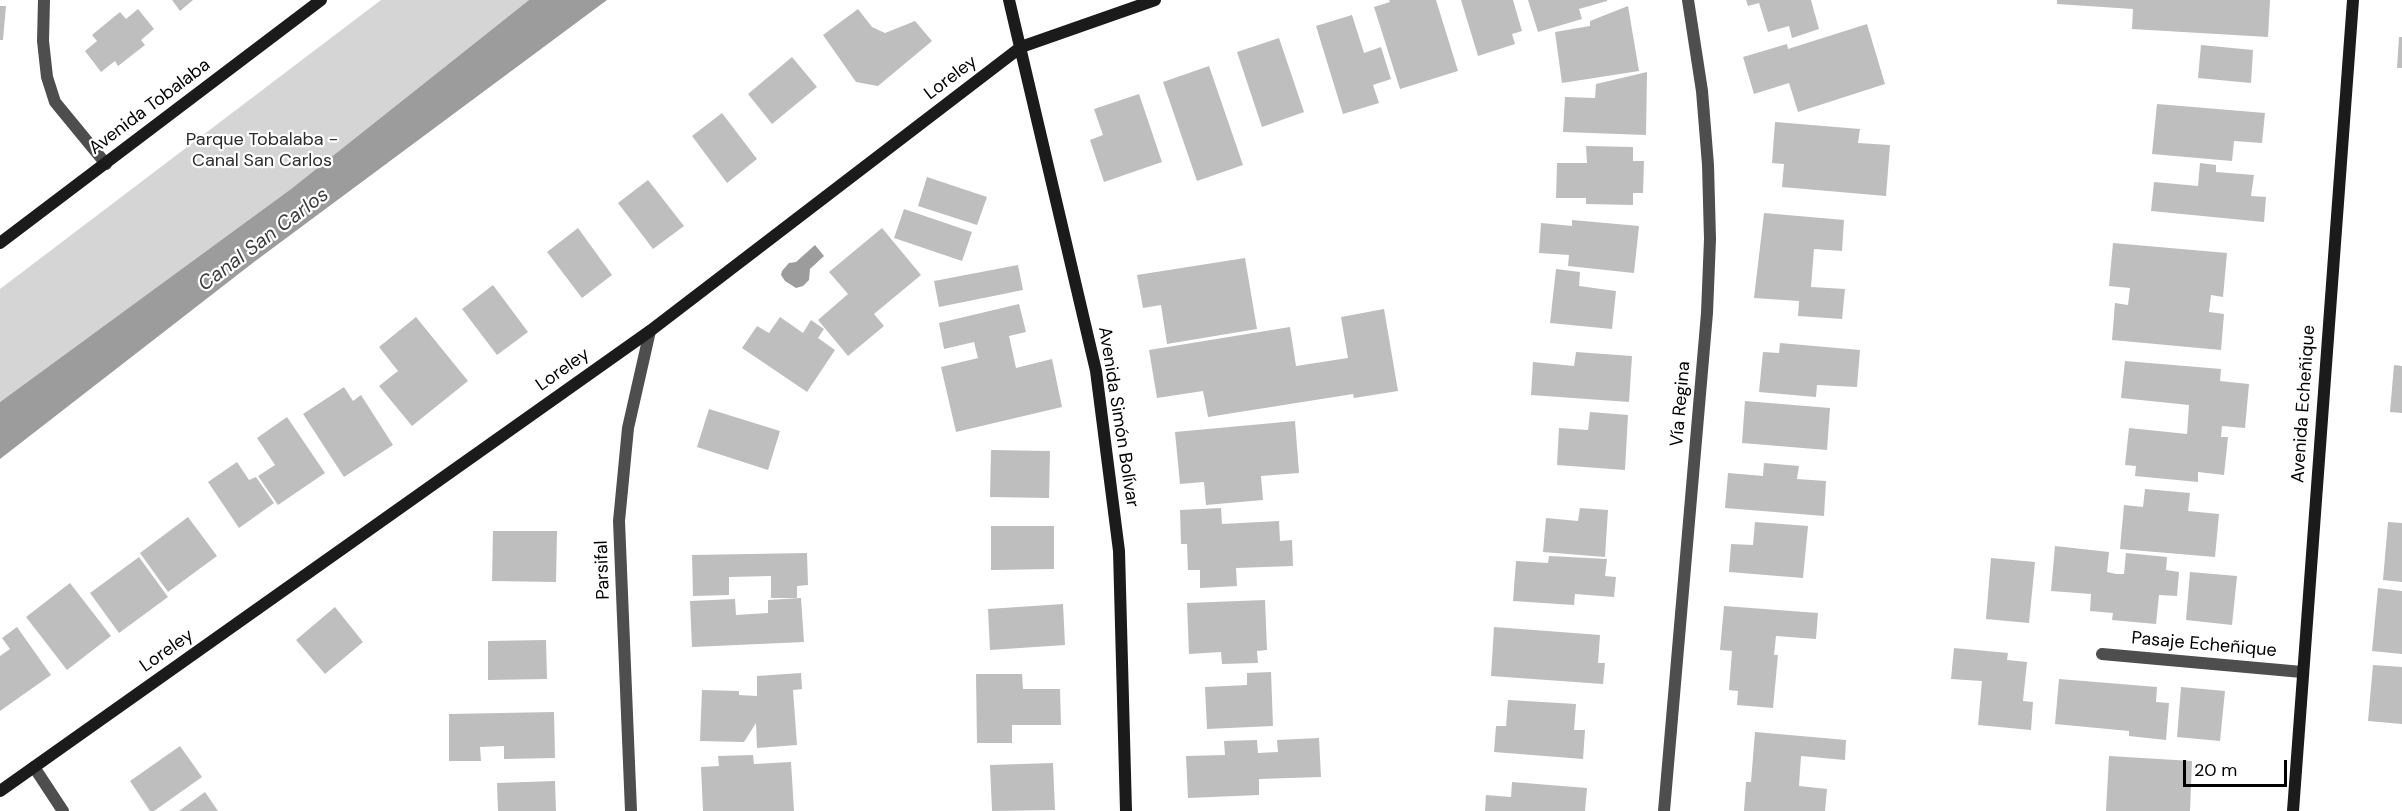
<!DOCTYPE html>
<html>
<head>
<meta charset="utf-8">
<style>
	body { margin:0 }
	#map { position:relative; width:2402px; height:811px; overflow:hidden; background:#fff; font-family:"DM Sans",sans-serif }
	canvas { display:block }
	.scale { position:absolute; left:2183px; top:760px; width:104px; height:27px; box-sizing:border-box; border:3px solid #000; border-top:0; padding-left:8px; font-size:18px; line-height:21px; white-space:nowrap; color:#000; -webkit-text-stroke:4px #fff; paint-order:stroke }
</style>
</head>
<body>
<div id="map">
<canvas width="2402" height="811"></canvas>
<div class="scale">20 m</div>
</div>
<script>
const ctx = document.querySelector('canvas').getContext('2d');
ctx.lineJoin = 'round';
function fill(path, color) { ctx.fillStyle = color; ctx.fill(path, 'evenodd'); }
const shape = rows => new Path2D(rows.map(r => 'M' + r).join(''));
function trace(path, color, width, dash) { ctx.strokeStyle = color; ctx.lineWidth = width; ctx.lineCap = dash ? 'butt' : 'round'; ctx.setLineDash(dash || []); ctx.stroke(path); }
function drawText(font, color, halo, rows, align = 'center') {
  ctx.font = font + ' "DM Sans",sans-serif'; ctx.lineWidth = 4.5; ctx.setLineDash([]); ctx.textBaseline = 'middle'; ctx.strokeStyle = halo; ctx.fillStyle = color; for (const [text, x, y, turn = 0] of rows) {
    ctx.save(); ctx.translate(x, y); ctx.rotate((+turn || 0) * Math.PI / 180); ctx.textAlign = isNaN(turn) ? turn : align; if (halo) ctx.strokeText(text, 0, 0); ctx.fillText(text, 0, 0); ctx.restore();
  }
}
fill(shape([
	[381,0,529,0,291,189,0,402,0,289]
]), '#d5d5d5');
fill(shape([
	[529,0,607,0,254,262,0,459,0,402,291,189],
	[815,245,824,256,810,269,809,280,803,286,796,288,785,281,781,275,782,271,789,263,796,262]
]), '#9c9c9c');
fill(shape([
	[172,0,193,0,180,11],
	[1389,0,1436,0,1458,71,1400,89,1374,7,1390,2],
	[1461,0,1513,0,1522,31,1512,34,1515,44,1478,56],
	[1528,0,1607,0,1607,1,1579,9,1582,19,1538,32],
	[1746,0,1811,0,1819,29,1792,38,1789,26,1768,32,1759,3,1748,6],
	[2057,0,2270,0,2268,37,2132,29,2133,9,2057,4],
	[0,6,6,6,3,40,0,40],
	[1628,6,1639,71,1562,83,1555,32,1590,26,1590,21],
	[138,9,154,29,141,40,145,45,118,66,115,61,101,72,85,51,97,41,92,35,120,12,126,19],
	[858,9,872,27,885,33,915,21,932,41,878,86,856,82,823,35],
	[1352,15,1364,53,1381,47,1391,79,1373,85,1379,103,1343,114,1316,26],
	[1867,24,1885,84,1798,112,1789,83,1754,94,1743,57,1787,44,1788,49],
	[2399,37,2402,37,2402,68,2397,68],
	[1279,38,1304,112,1262,127,1237,52],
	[2201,45,2253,50,2251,83,2198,78],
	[792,57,817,87,772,124,748,94],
	[1209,66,1243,165,1197,181,1163,82],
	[1647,72,1646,135,1563,132,1565,97,1595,98,1596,84],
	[1139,94,1162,162,1104,182,1090,140,1103,135,1094,109],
	[2157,104,2265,113,2262,143,2234,141,2232,161,2152,154],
	[722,113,757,159,727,183,692,136],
	[1775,122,1860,129,1858,143,1890,145,1886,196,1782,187,1784,164,1772,163],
	[1586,146,1633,147,1633,161,1644,161,1643,193,1633,193,1633,205,1586,204,1586,198,1556,198,1557,163,1587,163],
	[2200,163,2216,165,2216,172,2254,175,2251,196,2266,197,2264,222,2151,211,2154,182,2198,186],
	[927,177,987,197,977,225,918,206],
	[648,180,684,226,653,249,618,203],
	[904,209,972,232,962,261,894,238],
	[1764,213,1844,220,1842,251,1814,249,1811,287,1845,289,1842,319,1798,316,1799,301,1754,298],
	[1572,220,1639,226,1634,273,1568,266,1569,255,1539,253,1541,223,1572,226],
	[578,228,612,275,582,298,547,252],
	[882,228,921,275,874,314,884,326,848,356,818,320,848,294,829,272],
	[2113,243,2227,253,2223,297,2211,295,2209,312,2224,314,2221,350,2112,340,2115,303,2128,305,2130,288,2109,286],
	[1245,258,1257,329,1167,344,1161,305,1143,308,1137,275],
	[1018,265,1023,290,939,307,934,281],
	[1556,269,1580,272,1579,286,1616,291,1612,329,1550,323],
	[493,285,528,332,497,355,462,309],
	[1019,304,1026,332,1009,336,1016,368,1052,359,1062,407,956,432,941,367,978,358,974,342,944,349,939,323],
	[1384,309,1398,391,1354,398,1353,394,1208,417,1203,391,1157,398,1149,350,1290,327,1296,366,1348,358,1341,317],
	[416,317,468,381,412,426,379,386,398,371,379,347],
	[780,317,803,333,811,320,824,329,818,338,835,350,807,392,742,348,757,326,769,333],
	[1780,343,1860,350,1857,387,1817,385,1816,397,1759,392,1763,352,1779,353],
	[1576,352,1632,356,1629,402,1531,395,1533,362,1574,366],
	[2125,361,2221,369,2220,381,2249,384,2245,428,2222,426,2221,437,2228,437,2224,475,2198,472,2198,482,2135,476,2136,466,2125,465,2129,428,2187,434,2189,405,2121,398],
	[2394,365,2402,366,2402,413,2390,412],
	[344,387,353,401,361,395,393,445,344,477,303,414],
	[1745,401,1830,408,1827,450,1742,443],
	[709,409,780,431,768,470,697,447],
	[1590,412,1628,415,1625,470,1557,465,1559,428,1588,430],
	[287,417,325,473,278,505,258,476,275,465,257,438],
	[1295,421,1299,473,1261,476,1263,500,1206,505,1204,482,1180,484,1175,432],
	[991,450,1050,451,1049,498,990,497],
	[237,462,249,480,256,477,274,503,239,528,208,482],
	[1764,463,1799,466,1797,479,1826,481,1824,516,1725,508,1728,473,1763,476],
	[2145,489,2190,493,2188,511,2219,514,2215,557,2120,549,2124,505,2143,507],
	[1221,508,1222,524,1279,521,1280,541,1292,540,1293,566,1236,568,1237,586,1200,588,1200,570,1188,570,1187,544,1181,544,1180,510],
	[1580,508,1608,510,1605,557,1543,552,1546,518,1578,521],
	[188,517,217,556,168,592,140,553],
	[1755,522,1808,526,1803,578,1729,572,1731,544,1753,545],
	[2388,522,2402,523,2402,582,2383,580],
	[991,526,1054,526,1054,569,991,570],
	[493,531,557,531,556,582,492,581],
	[2055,546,2109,552,2107,572,2116,574,2124,574,2126,553,2167,557,2166,570,2179,572,2177,596,2159,595,2156,624,2112,620,2113,613,2090,611,2091,594,2051,591],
	[807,553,808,585,797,586,797,598,771,598,771,576,729,577,729,595,693,596,692,555],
	[1549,556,1607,559,1605,576,1616,577,1614,597,1575,594,1574,605,1513,601,1516,561,1548,563],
	[139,557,168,597,119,633,90,593],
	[1991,558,2035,562,2029,623,1986,619],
	[2190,572,2237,576,2232,625,2186,620],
	[70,583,111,636,67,670,26,617],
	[2378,588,2402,591,2402,654,2372,651],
	[801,598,804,642,692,647,690,601,735,599,736,615,768,613,768,600],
	[1265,600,1267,650,1257,651,1258,663,1222,664,1221,652,1189,654,1187,603],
	[1063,604,1065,645,990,650,988,609],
	[1724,606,1818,613,1816,639,1776,636,1774,655,1778,655,1773,708,1737,705,1738,691,1729,690,1732,651,1720,650],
	[335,607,363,642,325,674,296,640],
	[17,627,51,675,0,711,0,656,10,649,2,638],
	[1494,627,1600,635,1598,663,1605,663,1603,684,1491,676],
	[546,640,547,679,488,680,488,641],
	[1954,648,2008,653,2007,660,2027,662,2023,701,2033,702,2031,730,1978,725,1982,681,1951,679],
	[2373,665,2402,667,2402,724,2368,721],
	[1271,672,1273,726,1207,729,1205,687,1247,685,1247,673],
	[801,673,802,689,793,690,797,745,757,748,756,723,744,742,700,741,702,690,739,691,739,695,757,696,757,676],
	[976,674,1022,674,1023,689,1060,689,1061,725,1012,725,1012,743,977,743],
	[2059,679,2157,687,2156,702,2169,703,2166,740,2129,736,2129,731,2055,724],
	[2181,687,2225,691,2220,741,2177,737],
	[1508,700,1576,704,1574,730,1585,730,1583,759,1494,752,1496,726,1506,726],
	[554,712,555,758,504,759,504,746,480,747,481,761,449,761,449,714],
	[1755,732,1846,740,1845,760,1801,756,1799,786,1827,789,1825,811,1744,811,1746,782,1751,782],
	[1319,738,1321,777,1259,779,1259,795,1188,798,1186,756,1225,755,1224,741,1257,740,1258,753,1278,752,1277,740],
	[180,746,202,777,154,811,150,811,130,781],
	[753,755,754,764,791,762,794,811,703,811,701,767,719,766,718,756],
	[2109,756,2192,761,2190,811,2106,811],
	[1053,763,1055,810,992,811,990,765],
	[555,781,556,811,498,811,497,783],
	[1512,782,1587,788,1585,811,1485,811,1486,795,1511,797],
	[205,792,218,811,179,811]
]), '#bebebe');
trace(shape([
	[44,0,43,41,47,77,55,102,106,164],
	[2102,654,2302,672],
	[34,767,63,811],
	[631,811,619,521,628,428,650,331],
	[1664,811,1707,313,1710,239,1708,165,1702,91,1688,0]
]), '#4e4e4e', 12);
trace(shape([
	[1009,0,1096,371,1119,551,1126,811],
	[0,243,321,0],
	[0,791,650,331,1021,47,1155,0],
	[2293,811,2353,0]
]), '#1b1b1b', 12);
drawText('18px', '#000', '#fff', [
	["Loreley",951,78,-37],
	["Avenida Tobalaba",150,107,-37],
	["Loreley",563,370,-35],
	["Vía Regina",1681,404,-85],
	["Avenida Echeñique",2304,404,-86],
	["Avenida Simón Bolívar",1118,417,81],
	["Parsifal",603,570,-92],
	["Pasaje Echeñique",2204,645,5],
	["Loreley",167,651,-35]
]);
drawText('18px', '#2c2c2c', '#fff', [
	["Parque Tobalaba -",262,140],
	["Canal San Carlos",262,161]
]);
drawText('italic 20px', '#3d3d3d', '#fff', [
	["Canal San Carlos",264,240,-37]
]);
</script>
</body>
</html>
